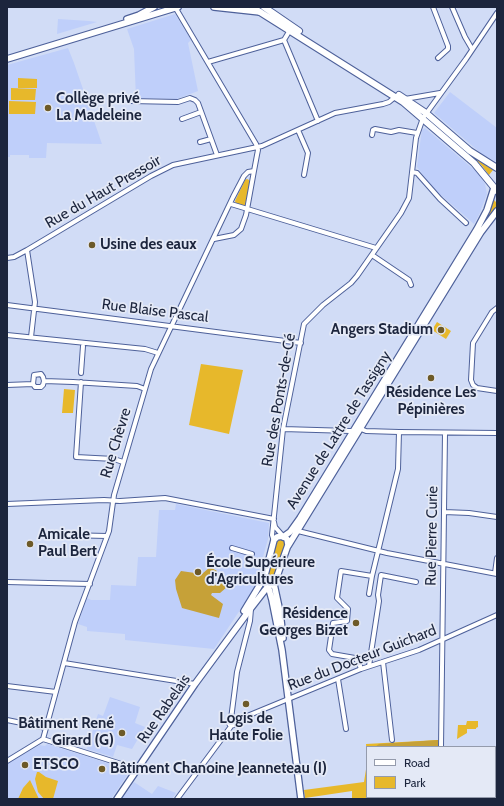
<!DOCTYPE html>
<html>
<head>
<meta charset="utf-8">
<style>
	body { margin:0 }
	#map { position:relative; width:504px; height:806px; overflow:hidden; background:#d1dcf6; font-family:Cabin,sans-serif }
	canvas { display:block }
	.frame { position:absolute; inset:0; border:8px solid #1c253d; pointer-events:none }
	.legend { position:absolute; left:366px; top:746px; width:130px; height:52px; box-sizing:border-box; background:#e4e9f6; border:1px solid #949bac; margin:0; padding:5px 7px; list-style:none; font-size:12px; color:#1c253d }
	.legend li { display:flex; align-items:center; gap:8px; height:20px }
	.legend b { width:20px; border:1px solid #949bac }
</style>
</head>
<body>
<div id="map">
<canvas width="504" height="806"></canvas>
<div class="frame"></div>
<ul class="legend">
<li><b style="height:5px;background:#fff"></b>Road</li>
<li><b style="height:11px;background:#e7b82b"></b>Park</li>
</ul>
</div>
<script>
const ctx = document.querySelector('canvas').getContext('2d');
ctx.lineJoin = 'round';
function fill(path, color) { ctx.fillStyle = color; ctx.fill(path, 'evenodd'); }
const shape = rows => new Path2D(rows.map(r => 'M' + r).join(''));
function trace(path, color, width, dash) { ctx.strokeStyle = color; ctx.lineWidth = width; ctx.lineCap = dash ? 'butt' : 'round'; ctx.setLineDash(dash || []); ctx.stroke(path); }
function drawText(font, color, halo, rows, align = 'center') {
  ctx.font = font + ' Cabin,sans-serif'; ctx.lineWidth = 3.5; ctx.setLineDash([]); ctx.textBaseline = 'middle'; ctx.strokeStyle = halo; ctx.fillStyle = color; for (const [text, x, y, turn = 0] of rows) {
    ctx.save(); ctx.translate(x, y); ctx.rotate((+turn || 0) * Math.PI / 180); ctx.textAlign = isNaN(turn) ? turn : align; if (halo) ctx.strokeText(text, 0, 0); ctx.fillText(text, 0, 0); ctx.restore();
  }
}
fill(shape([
	[175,14,191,40,188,43,198,91,177,99,136,98,134,49,127,29],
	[58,19,89,21,97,22,57,34],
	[68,48,74,63,102,144,47,143,46,158,29,158,29,155,10,155,10,157,7,157,7,65],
	[450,92,497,128,497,162,483,155,434,113],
	[425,128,478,173,485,184,487,194,479,215,474,224,441,195,439,196,417,167,421,136,422,130],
	[176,504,269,523,268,539,254,589,214,649,125,640,125,634,87,631,87,627,78,624,87,598,91,600,110,600,111,585,136,586,138,557,156,557,159,510,175,510],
	[110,697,140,707,135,723,145,727,132,749,117,745,113,757,87,749,98,714,103,716],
	[47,744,126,769,128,774,111,799,7,799,7,764,40,745,45,746],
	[134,782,152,794,158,786,176,793,172,799,122,799]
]), '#bfcffa');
fill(shape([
	[18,78,37,79,37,88,18,88],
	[11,88,36,89,35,100,11,100],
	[9,101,36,102,35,114,9,114],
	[474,158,493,170,489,175,482,166],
	[247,179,249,180,250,183,245,205,244,206,236,204,235,201,245,180],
	[494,200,497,203,497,206,478,233],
	[437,322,451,331,446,339,432,330],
	[201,364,243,370,229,434,189,425],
	[64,389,75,390,73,413,62,413],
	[280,539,285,541,286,546,272,580,269,581,267,578,277,542],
	[467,721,478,721,478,727,476,728,476,729,467,729,467,733,457,739,458,725,466,725],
	[438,740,438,747,367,747,367,797,437,797,437,799,352,799,352,791,305,798,304,790,364,782,367,763,366,744],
	[37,772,39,772,46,777,58,781,53,799,44,799,38,792,35,779],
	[30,780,39,799,18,799,23,788]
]), '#e7b82b');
fill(shape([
	[210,567,217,571,212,582,215,583,219,580,227,587,220,593,212,593,211,595,223,604,219,618,182,608,176,589,175,580,181,571,202,574],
	[438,740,438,747,375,747,379,744]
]), '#c6a138');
const street = shape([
	[433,7,448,46,448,49,438,58],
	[452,7,465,37,472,49],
	[290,30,284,40,318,121],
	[208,62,284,40],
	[405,99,440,93],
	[131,101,178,102,190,98,195,100,198,103,217,155],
	[182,119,201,112],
	[298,130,308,153,304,175],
	[372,135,373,130,375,129,391,132,399,130,417,133],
	[200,142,211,139],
	[412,172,417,173,440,199,466,223],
	[231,204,376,248],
	[214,239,234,235,241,229,246,215,254,171],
	[27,250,35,302,31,337],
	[372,255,409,280,411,285],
	[7,258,14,257,27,250,151,176,173,165,262,146,335,113,383,104,389,102,395,97],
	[7,305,301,343],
	[497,308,492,312,473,343,471,380,473,385,477,388,497,391],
	[7,335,145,349,158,353],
	[81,373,83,346],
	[44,381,73,382,137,386,145,389],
	[81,382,76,457,114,459,123,462],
	[7,385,33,384,35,387,41,387,43,385,44,381,43,377,41,374,34,375,33,384],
	[283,429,350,431,353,432],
	[361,429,366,431,399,432,497,433],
	[7,504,104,500,120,501,165,498,274,519],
	[444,512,469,513,497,517],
	[274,522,275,527,283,536],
	[298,531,387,553,497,574],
	[65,535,107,536],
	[274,541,272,535,283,429,304,324,323,305,351,283,357,276,401,213,409,198,416,138,423,118,466,59,497,13],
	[232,548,252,554],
	[495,573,497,558],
	[372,576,398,469,399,432],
	[7,582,90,584],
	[383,662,392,740],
	[64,663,195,684],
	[369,666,379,601,378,595,381,575,416,582],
	[361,669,359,663,355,658,332,654,329,650,333,623,347,621,348,609,337,598,341,571,372,576,369,594],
	[338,679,346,729],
	[7,686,56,692],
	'228.5 722a3.5 3.5 0 1 1 7 0a3.5 3.5 0 1 1-7 0Z',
	[231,719,237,672,250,621,251,609],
	[7,720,46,728],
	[235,721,361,669,419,650,497,615],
	[43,739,75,622,109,531,114,495,151,369,233,197,244,176,248,172,254,171,257,155,258,150,256,144,175,7],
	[43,739,137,769],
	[441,747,445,433],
	[7,761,43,739],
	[177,799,232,725],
	[440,799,441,797]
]);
const secondary = shape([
	[214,7,260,12],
	[127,19,139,15,154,7],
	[7,59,178,7],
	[283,537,290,532,300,518,477,229,487,210,494,188],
	[288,546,481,232,497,211],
	[274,584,280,612,283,638],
	[244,611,264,578],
	[117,799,195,684,251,608,265,590,268,587,275,582,288,545,287,539,282,536,277,537,274,540,264,579,264,582,268,587,269,589,272,600,282,650,301,799]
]);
const primary = shape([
	[252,7,403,102,474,163,497,191],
	[264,7,299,31],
	[399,95,426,113,470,151,497,168]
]);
trace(street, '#4e619a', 6);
trace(secondary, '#4e619a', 8);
trace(primary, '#4e619a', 8);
trace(street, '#fff', 4);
trace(secondary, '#fff', 5.5);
trace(primary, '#fff', 6);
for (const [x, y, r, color] of [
	[48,108,4,"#6d5a28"],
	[92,245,4,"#6d5a28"],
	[441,330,4,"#6d5a28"],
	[431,378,4,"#6d5a28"],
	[30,544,4,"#6d5a28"],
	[198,572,4,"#6d5a28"],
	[356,623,4,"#6d5a28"],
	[246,704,4,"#6d5a28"],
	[122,733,4,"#6d5a28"],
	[25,765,4,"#6d5a28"],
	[102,769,4,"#6d5a28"]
]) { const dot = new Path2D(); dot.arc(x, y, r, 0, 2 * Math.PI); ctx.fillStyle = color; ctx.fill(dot); trace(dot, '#e4e9f6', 1.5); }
drawText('bold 15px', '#1c253d', '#e4e9f6', [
	["Collège privé",56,99],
	["La Madeleine",56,116],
	["Usine des eaux",100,245],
	["Angers Stadium",433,330,"right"],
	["Résidence Les",431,393,"center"],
	["Pépinières",431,410,"center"],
	["Amicale",38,535],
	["Paul Bert",38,552],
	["École Supérieure",206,563],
	["d'Agricultures",206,580],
	["Résidence",348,614,"right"],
	["Georges Bizet",348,631,"right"],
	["Logis de",246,719,"center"],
	["Haute Folie",246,736,"center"],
	["Bâtiment René",114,724,"right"],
	["Girard (G)",114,741,"right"],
	["ETSCO",33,765],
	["Bâtiment Chanoine Jeanneteau (I)",110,769]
], 'left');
drawText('15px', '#1c253d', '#e4e9f6', [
	["Rue du Haut Pressoir",103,192,-30],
	["Rue Blaise Pascal",155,311,7],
	["Rue des Ponts-de-Cé",279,400,-80],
	["Avenue de Lattre de Tassigny",339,430,-58],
	["Rue Chèvre",116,443,-73],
	["Rue Pierre Curie",432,536,-89],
	["Rue du Docteur Guichard",362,658,-21],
	["Rue Rabelais",164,709,-55]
]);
</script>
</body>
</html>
